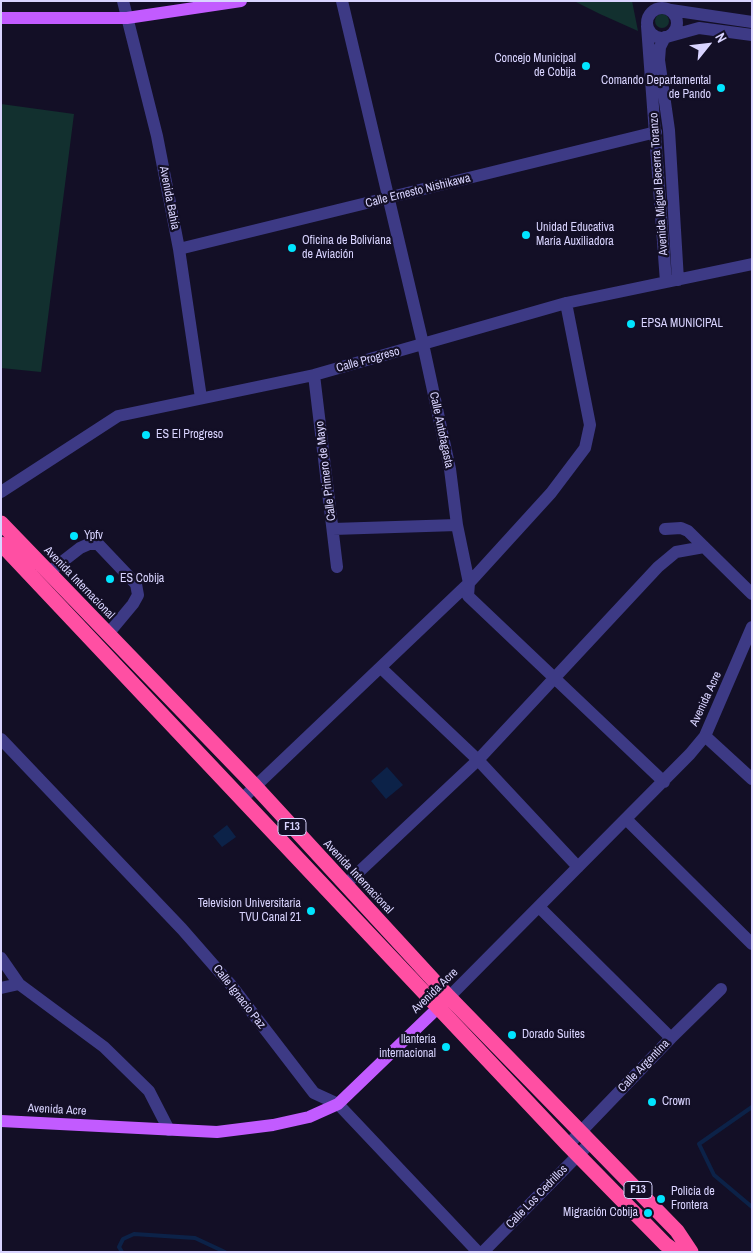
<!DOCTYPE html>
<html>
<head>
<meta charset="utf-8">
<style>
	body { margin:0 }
	#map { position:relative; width:753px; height:1253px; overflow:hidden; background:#130f26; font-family:"Archivo Narrow",sans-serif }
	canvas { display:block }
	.frame { position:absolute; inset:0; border:2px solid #d9d4ff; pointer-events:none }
	.north { position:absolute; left:683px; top:20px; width:50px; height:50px; -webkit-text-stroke:4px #130f26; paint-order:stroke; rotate:61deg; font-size:14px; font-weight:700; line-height:20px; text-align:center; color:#d9d4ff }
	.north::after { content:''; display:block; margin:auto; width:18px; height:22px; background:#d9d4ff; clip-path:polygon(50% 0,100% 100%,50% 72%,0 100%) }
</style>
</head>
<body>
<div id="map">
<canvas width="753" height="1253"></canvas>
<div class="frame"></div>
<div class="north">N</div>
</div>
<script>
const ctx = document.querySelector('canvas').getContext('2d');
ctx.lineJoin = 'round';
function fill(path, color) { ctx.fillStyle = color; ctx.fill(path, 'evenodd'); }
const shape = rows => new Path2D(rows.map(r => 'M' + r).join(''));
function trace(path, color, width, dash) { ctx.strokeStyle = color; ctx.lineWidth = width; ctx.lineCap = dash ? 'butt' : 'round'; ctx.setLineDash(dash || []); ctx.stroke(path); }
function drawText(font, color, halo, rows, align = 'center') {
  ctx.font = font + ' "Archivo Narrow",sans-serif'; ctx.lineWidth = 4.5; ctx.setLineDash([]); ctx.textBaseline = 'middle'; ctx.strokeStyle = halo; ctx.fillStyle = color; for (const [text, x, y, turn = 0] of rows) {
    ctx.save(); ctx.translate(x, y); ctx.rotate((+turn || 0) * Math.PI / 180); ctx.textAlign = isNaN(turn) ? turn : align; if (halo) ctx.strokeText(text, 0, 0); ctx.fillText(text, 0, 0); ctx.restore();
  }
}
fill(shape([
	[574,1,632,1,638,31,600,14],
	'655 21a7 7 0 1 1 14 0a7 7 0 1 1-14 0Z',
	[1,104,74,114,41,372,1,368]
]), '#12302f');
fill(shape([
	[387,767,403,785,386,799,371,781],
	[227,825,236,837,222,847,213,836]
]), '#0c2248');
trace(shape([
	[752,1107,699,1144,714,1175,752,1207],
	[122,1252,119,1247,123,1239,134,1234,195,1238,225,1252]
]), '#0c2248', 4);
trace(shape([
	[123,1,157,136,179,249,201,398],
	[342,1,423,344,450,469,457,525,469,583,468,596,664,782],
	'647 23a15 15 0 1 1 30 0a15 15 0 1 1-30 0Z',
	[671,10,752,22],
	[647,26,666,282],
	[670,36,699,28,752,35],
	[665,37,660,47,659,60,669,130,678,280],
	[179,249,656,132],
	[314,375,337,567],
	[1,492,118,416,314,375,566,303,752,264],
	[333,529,457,525],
	[665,529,681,528,688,531,752,594],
	[49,572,80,548,89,544,98,544,136,584,138,595,133,604,108,634],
	[381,668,478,760,578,867],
	[705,736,752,779],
	[1,739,182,929,231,985,314,1093,338,1104,478,1252],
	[242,799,469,583,551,493,585,448,590,425,566,303],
	[627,820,752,944],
	[345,885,478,760,658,567,676,552,704,547],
	[539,907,671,1038],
	[1,958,19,984,104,1047,149,1091,169,1130],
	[1,988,19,984],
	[449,997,690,754,705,736,752,627],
	[568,1145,671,1038,721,989],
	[483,1252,590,1143]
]), '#3d3a85', 12);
trace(shape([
	[1,18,127,18,241,1],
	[1,1121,217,1132,273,1125,309,1117,338,1104,444,1002]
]), '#c25bff', 12);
trace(shape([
	[1,523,255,786,449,997,677,1231,691,1252],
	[1,544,568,1145,665,1244,676,1252]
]), '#ff4fa3', 15);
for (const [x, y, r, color] of [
	[586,66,5,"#00e5ff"],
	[721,88,5,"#00e5ff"],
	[526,235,5,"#00e5ff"],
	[292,248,5,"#00e5ff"],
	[631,324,5,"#00e5ff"],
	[146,435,5,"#00e5ff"],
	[74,536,5,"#00e5ff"],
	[110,579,5,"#00e5ff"],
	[311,911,5,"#00e5ff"],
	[512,1035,5,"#00e5ff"],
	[446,1047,5,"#00e5ff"],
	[652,1102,5,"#00e5ff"],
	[661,1199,5,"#00e5ff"],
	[648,1213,5,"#00e5ff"]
]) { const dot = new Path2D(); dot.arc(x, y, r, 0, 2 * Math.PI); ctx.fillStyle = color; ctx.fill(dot); trace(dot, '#130f26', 2); }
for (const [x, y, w] of [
	[292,827,28],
	[638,1190,28]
]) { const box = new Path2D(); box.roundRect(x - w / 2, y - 8.5, w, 17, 4); ctx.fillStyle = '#130f26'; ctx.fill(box); trace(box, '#d9d4ff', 1); }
drawText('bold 11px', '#d9d4ff', null, [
	["F13",292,827],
	["F13",638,1190]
]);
drawText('12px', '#d9d4ff', '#130f26', [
	["Concejo Municipal",576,59,"right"],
	["de Cobija",576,73,"right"],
	["Comando Departamental",711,81,"right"],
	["de Pando",711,95,"right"],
	["Unidad Educativa",536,228],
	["María Auxiliadora",536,242],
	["Oficina de Boliviana",302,241],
	["de Aviación",302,255],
	["EPSA MUNICIPAL",641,324],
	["ES El Progreso",156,435],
	["Ypfv",84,536],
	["ES Cobija",120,579],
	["Television Universitaria",301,904,"right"],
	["TVU Canal 21",301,918,"right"],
	["Dorado Suites",522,1035],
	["llanteria",436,1040,"right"],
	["internacional",436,1054,"right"],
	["Crown",662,1102],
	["Policía de",671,1192],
	["Frontera",671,1206],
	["Migración Cobija",638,1213,"right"]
], 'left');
drawText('12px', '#d9d4ff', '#130f26', [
	["Avenida Miguel Becerra Toranzo",659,184,-94],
	["Calle Ernesto Nishikawa",418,191,-14],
	["Avenida Bahía",169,198,79],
	["Calle Progreso",368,360,-16],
	["Calle Antofagasta",441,430,78],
	["Calle Primero de Mayo",326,471,-97],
	["Avenida Internacional",79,583,46],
	["Avenida Acre",706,699,-65],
	["Avenida Internacional",358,877,47],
	["Avenida Acre",435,991,-44],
	["Calle Ignacio Paz",239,997,52],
	["Calle Argentina",644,1066,-46],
	["Avenida Acre",57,1110,3],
	["Calle Los Cedrillos",537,1197,-46]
]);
</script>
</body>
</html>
